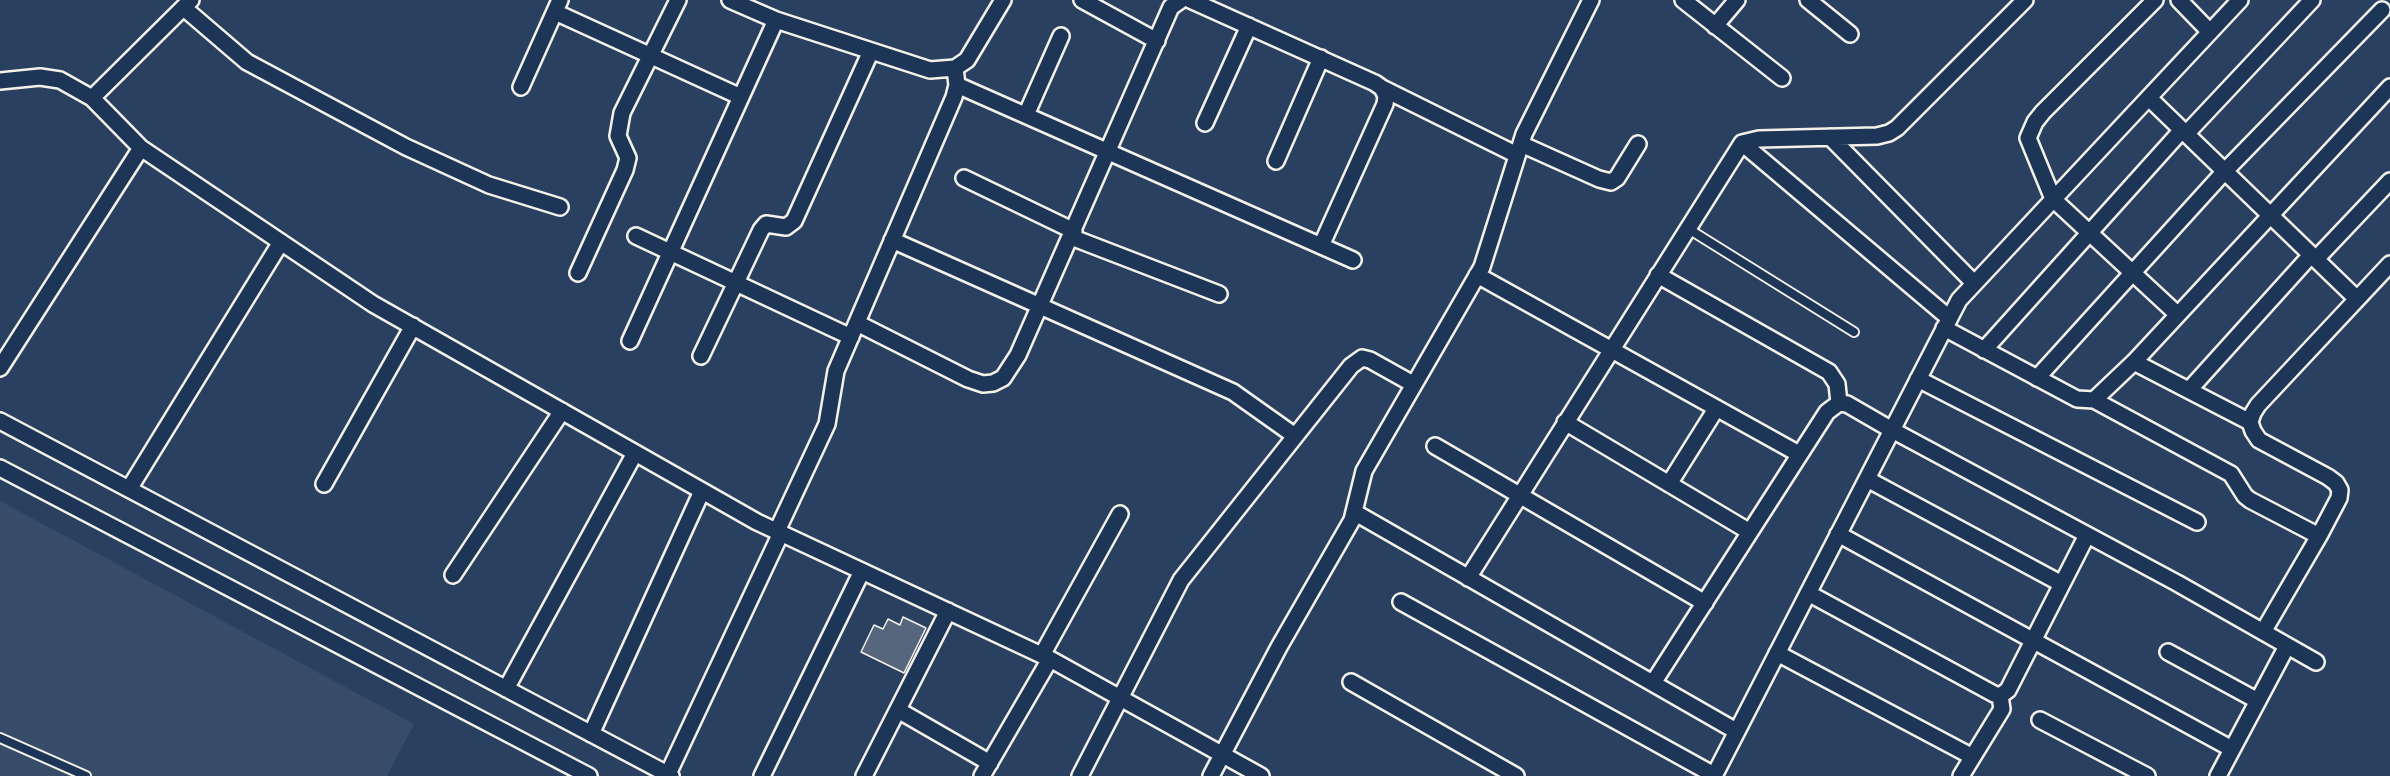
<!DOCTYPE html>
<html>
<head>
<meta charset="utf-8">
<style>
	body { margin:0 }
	canvas { display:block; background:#2a4060 }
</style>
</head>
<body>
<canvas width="2390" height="776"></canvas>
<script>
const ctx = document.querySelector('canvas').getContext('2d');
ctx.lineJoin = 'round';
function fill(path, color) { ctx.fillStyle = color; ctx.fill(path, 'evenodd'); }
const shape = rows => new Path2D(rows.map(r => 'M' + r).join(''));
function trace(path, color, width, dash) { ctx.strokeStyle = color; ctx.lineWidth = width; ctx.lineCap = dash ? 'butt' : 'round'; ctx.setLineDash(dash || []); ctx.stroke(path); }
fill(shape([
	[0,501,414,724,387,776,0,776]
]), '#374c69');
const building = shape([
	[903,617,926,628,904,673,861,652,874,625,883,629,888,619,900,625,903,617]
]);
fill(building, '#56677d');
trace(building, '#f4f1e8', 1.5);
const service = shape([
	[1687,228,1854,332],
	[0,738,86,776]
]);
const minor = shape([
	[730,0,776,20,930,70,955,68,967,60,1003,0],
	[1082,0,1157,41],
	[1190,0,1375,83,1382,88,1386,96,1385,104,1321,246],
	[1683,0,1782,78],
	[1808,0,1850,34],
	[2155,0,2043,112,2035,122,2028,138,2053,199,2177,314],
	[2179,0,2210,32],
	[184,8,247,62,406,147,489,185,560,207],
	[555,12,741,97],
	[1715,26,1737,0],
	[0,81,40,77,60,80,92,98,141,148,373,304,757,522,1050,659,1261,776],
	[957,85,1353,260],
	[521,87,560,0],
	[1382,88,1517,155],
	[92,98,191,0],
	[2149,98,2357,299],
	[1026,115,1061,36],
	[1205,123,1249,26],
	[2186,134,2312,0],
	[1830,137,1974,283],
	[1742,143,1949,318],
	[1521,144,1599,179,1611,182,1617,178,1638,144],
	[1276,161,1321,58],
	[964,178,1074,231],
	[636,236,851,337],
	[1071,237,1219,294],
	[892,240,1233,392,1295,436],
	[2316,259,2390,181],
	[578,273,625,170,628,158,618,136,622,113,678,0],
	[1477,275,1799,454],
	[1658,275,1829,372,1837,384,1839,403],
	[857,323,968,379,983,384,993,383,1003,378,1018,355,1171,7,1181,0],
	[1944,328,2077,399,2094,400,2134,362,2390,87],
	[630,341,776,20],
	[1984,350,2182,130],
	[701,356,761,230,766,224,786,227,794,221,871,51],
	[2134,362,2250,422],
	[0,368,141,148],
	[2037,378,2225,171,2382,10],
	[1918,379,2197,522],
	[2189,390,2311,255],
	[2094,400,2231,474,2245,496,2250,500,2319,536],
	[0,421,671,776],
	[1565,422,1750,532],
	[1435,446,1705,603],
	[0,468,589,776],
	[1867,479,2062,584],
	[324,484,413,326],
	[1669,484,1716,409],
	[129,489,281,242],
	[1354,512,1736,731],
	[777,531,827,424,836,371,954,97,957,85,955,68],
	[1838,534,2232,749],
	[453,575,562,411],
	[1468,578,1742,143,1759,139,1877,136,1889,133,1897,128,2025,0],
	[1808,593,1994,694,2000,696,2008,690,2087,535],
	[1401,602,1714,775],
	[2263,632,2319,536,2339,498,2340,490,2336,483,2328,477,2259,440,2253,431,2250,422,2253,413,2258,405,2390,264],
	[2168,652,2258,701],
	[1777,653,1971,756],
	[1042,655,1120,514],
	[1351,682,1516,776],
	[1653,683,1827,412,1839,403,1847,404,1892,430,2177,583,2316,662],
	[506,689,635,453],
	[898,710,990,763],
	[2040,720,2147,776],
	[591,734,702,491],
	[668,774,781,533],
	[762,776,862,571],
	[864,776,948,611],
	[982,776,1050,659],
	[1080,776,1181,580,1351,366,1362,358,1370,360,1413,384],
	[1211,776,1279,647,1352,520,1364,471,1482,267,1524,134,1591,0],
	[1714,776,1959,300,2240,0],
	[1961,776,2002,709,2000,696],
	[2218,776,2287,646]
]);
trace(service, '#f4f1e8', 12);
trace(minor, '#f4f1e8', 20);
trace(service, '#1d3557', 8);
trace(minor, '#1d3557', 15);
</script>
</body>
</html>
